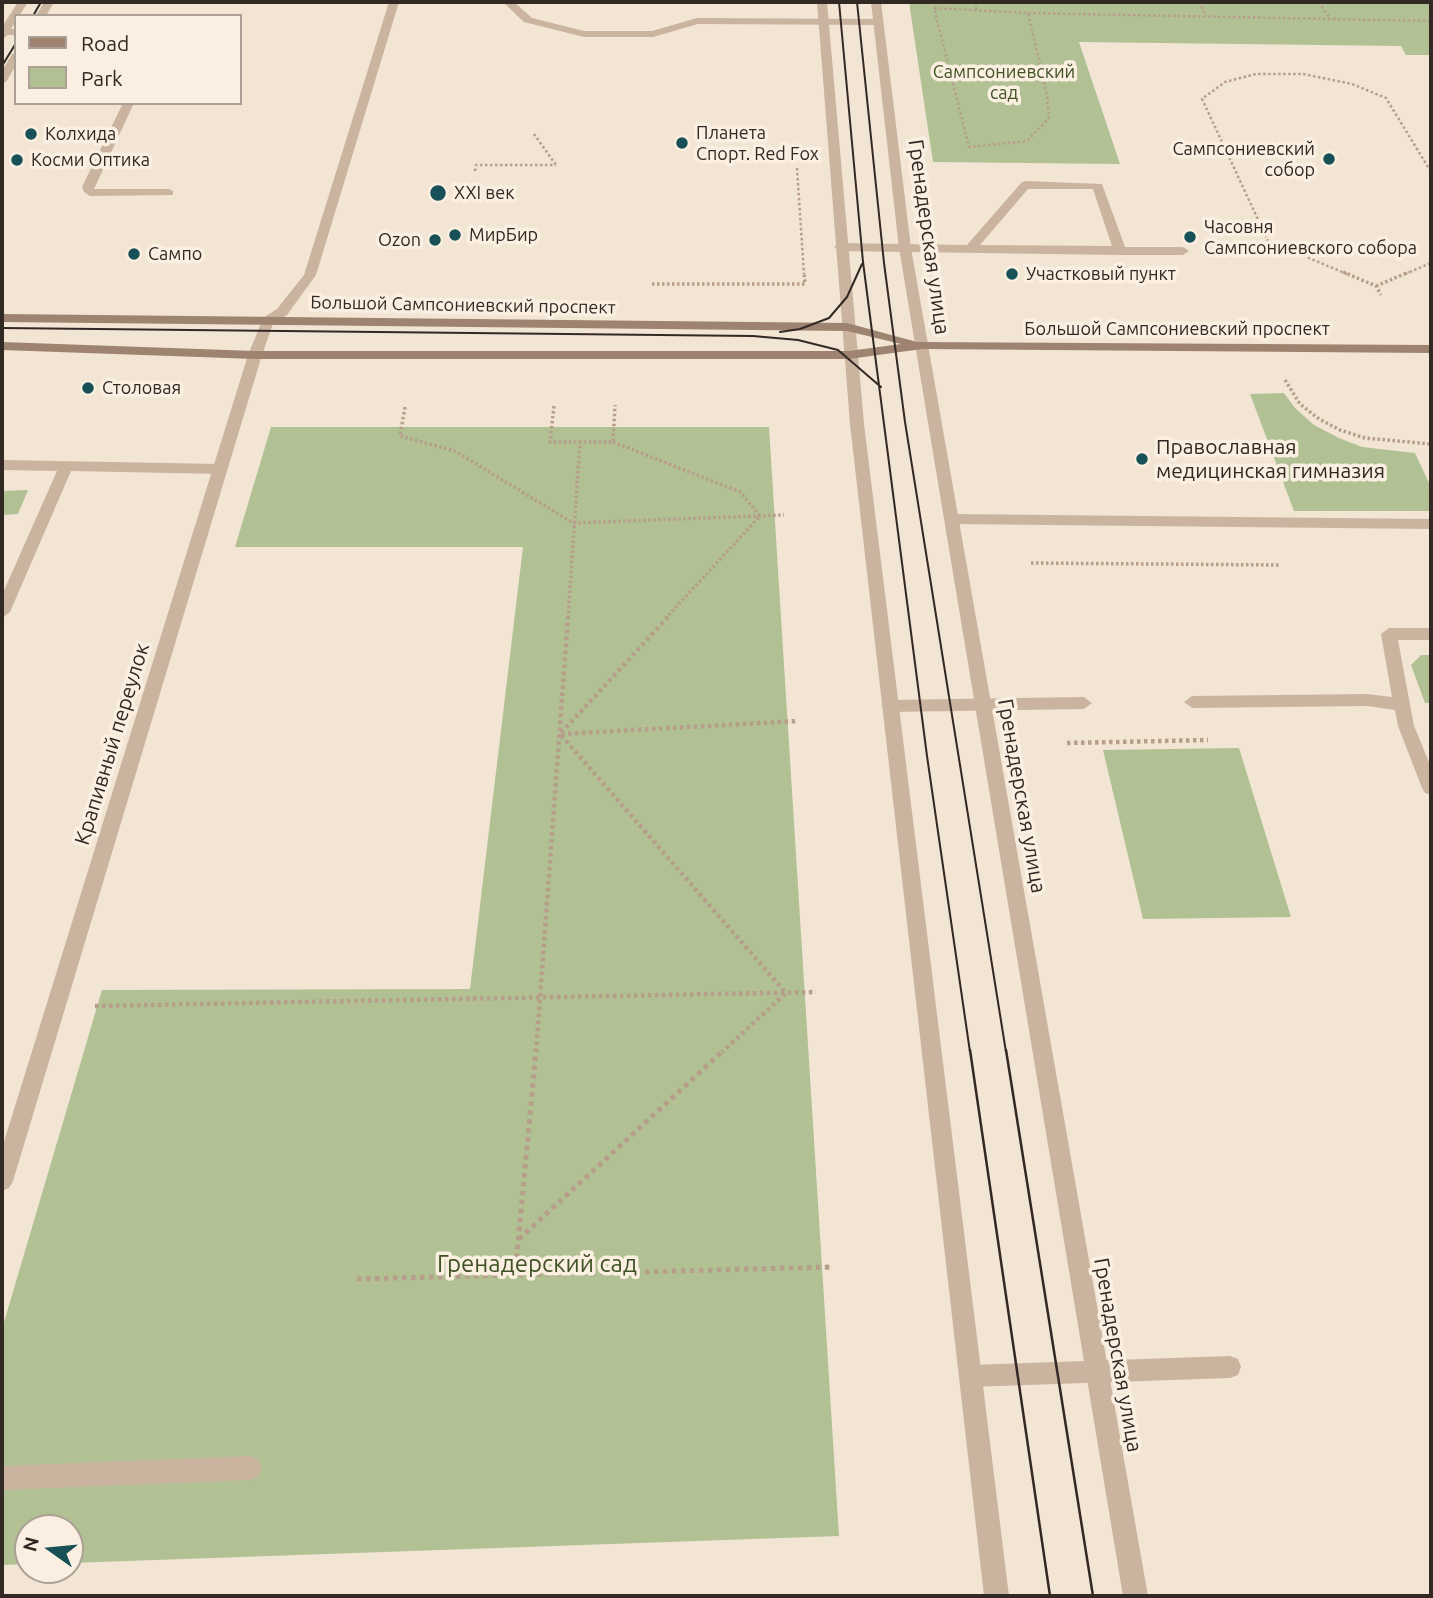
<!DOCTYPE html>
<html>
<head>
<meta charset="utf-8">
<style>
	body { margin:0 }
	#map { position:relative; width:1433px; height:1598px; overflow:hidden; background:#f2e5d4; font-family:Ubuntu,sans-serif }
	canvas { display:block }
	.frame { position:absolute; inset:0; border:4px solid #332924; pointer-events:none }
	.legend { position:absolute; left:14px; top:14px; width:228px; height:91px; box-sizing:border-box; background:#faefe0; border:2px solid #aaa095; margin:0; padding:9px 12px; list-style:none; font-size:21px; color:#332924 }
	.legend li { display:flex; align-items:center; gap:14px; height:35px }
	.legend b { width:35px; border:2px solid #aaa095 }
	.north { position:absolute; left:14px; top:1514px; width:70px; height:70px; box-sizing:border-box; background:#faefe0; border:2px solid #aaa095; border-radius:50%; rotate:285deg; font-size:19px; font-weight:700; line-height:28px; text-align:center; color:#332924 }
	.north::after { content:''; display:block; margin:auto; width:24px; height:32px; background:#175157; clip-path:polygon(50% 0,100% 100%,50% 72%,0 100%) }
</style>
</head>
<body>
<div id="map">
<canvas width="1433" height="1598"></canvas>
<div class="frame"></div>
<ul class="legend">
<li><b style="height:9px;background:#9e8371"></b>Road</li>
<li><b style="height:19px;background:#b1c194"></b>Park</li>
</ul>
<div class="north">N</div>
</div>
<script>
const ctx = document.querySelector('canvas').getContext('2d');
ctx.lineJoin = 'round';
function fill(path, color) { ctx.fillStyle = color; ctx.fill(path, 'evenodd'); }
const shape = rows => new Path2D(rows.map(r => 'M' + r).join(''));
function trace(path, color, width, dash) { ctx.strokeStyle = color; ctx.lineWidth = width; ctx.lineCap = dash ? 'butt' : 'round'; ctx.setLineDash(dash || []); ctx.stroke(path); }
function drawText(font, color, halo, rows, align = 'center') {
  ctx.font = font + ' Ubuntu,sans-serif'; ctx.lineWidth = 7; ctx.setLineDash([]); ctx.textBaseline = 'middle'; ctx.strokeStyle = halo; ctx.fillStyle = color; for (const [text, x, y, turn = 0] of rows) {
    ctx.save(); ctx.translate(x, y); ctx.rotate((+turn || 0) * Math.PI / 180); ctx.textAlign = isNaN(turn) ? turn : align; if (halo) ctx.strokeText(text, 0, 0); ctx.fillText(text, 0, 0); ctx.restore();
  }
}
fill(shape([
	[909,2,1431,2,1431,55,1406,55,1401,46,1079,42,1120,164,933,162],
	[1284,393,1295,408,1314,425,1339,438,1362,447,1415,453,1431,487,1431,511,1294,511,1250,394],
	[271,427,769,427,839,1536,70,1563,70,1528,28,1528,28,1564,2,1565,2,1329,102,990,470,989,523,547,235,547],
	[28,490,18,514,2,515,2,491],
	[1421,655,1431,655,1431,703,1425,703,1411,665],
	[1239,748,1291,917,1143,919,1103,750]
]), '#b1c194');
trace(shape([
	[976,2,976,10],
	[1199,2,1206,16],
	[1319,2,1330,19],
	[934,8,1028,13,1047,95,1049,118,1027,141,969,147,934,8],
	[1028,13,1431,21],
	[534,134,556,165],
	[797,168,804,274],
	[475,171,476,165,556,165],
	[1347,274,1268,241,1202,99,1225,82,1256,74,1303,74,1352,84,1386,98,1431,172],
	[1405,274,1431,263]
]), '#b69e8a', 2.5, [2.5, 2.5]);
trace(shape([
	[1343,272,1376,286,1381,295],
	[652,284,805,284,804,272],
	[1376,286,1409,272],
	[1285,380,1300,404,1319,419,1340,430,1365,438,1431,444],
	[554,406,550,442,613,442,615,405],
	[405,407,400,436,455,451,573,523,784,515],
	[613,442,740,492,760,516,666,618],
	[1031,563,1280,565],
	[568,618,580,442]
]), '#b69e8a', 3.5, [2.5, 2.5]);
trace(shape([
	[668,617,560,734,786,993,722,1052],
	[561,734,798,721],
	[1067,743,1208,740],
	[95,1006,816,992],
	[536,1052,568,617]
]), '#b69e8a', 4.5, [3.5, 3.5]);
trace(shape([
	[519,1239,724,1050],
	[515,1276,536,1050],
	[357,1279,832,1267]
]), '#b69e8a', 5, [4.5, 4.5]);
fill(shape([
	[389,2,399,2,316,275,287,315,273,324,263,324,263,318,277,309,304,275,389,2],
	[503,2,514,2,532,18,584,31,652,31,697,18,878,19,883,22,878,25,698,24,653,37,584,37,524,22,503,2],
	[2,29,16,29,16,35,2,35,2,29],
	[123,103,134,103,94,189,169,189,173,191,173,195,90,196,84,192,82,187,123,103],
	[1025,181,1102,184,1125,247,1183,247,1189,251,1183,255,1120,255,840,251,834,247,840,243,967,245,1021,183,1025,181],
	[1028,189,1093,189,1112,246,980,245,1028,189],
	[2,460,221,464,228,469,221,474,71,471,10,612,2,618,2,595,57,471,2,470,2,460],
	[952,514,1431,519,1431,529,952,524,945,519,952,514],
	[1389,628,1431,628,1431,640,1398,640,1414,726,1431,767,1431,795,1425,793,1422,788,1398,726,1395,710,1367,706,1192,708,1184,702,1192,696,1367,694,1392,697,1381,634,1389,628],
	[1084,697,1092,703,1084,709,889,712,881,706,889,700,1084,697],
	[1230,1356,1238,1359,1241,1367,1238,1375,1230,1378,970,1387,962,1384,959,1376,962,1368,970,1365,1230,1356],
	[250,1456,258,1460,262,1468,258,1476,250,1480,2,1490,2,1466,250,1456]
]), '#cab4a0');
fill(shape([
	[268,317,274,321,262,355,13,1181,9,1188,2,1191,2,1148,248,355,262,321,268,317]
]), '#cab4a0');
fill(shape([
	[18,2,28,2,19,16,16,16,16,21,6,37,2,38,2,27,18,2],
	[44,2,54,2,46,16,36,16,44,2],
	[817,2,827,2,864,424,1009,1596,984,1596,850,424,817,2],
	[871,2,881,2,911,248,1148,1596,1123,1596,899,248,871,2],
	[16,53,16,65,6,82,2,83,2,71,12,54,16,53]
]), '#cab4a0');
fill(shape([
	[2,314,847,323,917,342,1431,345,1431,353,922,349,849,359,255,359,2,350,2,342,255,351,849,351,901,344,847,331,2,322,2,314]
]), '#9e8371');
trace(shape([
	[839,2,863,262,927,756,970,1052],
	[857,2,884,263,905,422,1006,1052],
	[33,16,41,2],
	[2,66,16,43],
	[2,328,753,336,798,340,838,350,881,387],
	[780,332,800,329,829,318,847,297,862,264]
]), '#332924', 2);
trace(shape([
	[970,1050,1050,1596],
	[1006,1050,1093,1596]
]), '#332924', 2.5);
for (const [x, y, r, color] of [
	[31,134,7,"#175157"],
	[682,143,7,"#175157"],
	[1329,159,7,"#175157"],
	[17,160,7,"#175157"],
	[438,193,9,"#175157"],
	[455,235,7,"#175157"],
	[1190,237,7,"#175157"],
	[435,240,7,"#175157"],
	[134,254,7,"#175157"],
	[1012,274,7,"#175157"],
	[88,388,7,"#175157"],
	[1142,459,7,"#175157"]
]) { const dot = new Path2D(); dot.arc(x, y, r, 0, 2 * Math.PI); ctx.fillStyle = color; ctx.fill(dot); trace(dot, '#faefe0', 2.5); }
drawText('18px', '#415326', '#faefe0', [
	["Сампсониевский",1004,72],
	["сад",1004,93]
]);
drawText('18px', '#332924', '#faefe0', [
	["Планета",696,133],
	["Спорт. Red Fox",696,154],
	["Колхида",45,134],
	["Сампсониевский",1315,149,"right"],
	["собор",1315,170,"right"],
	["Косми Оптика",31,160],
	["XXI век",454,193],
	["Часовня",1204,227],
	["Сампсониевского собора",1204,248],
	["МирБир",469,235],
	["Ozon",421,240,"right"],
	["Сампо",148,254],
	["Участковый пункт",1026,274],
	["Столовая",102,388]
], 'left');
drawText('18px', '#332924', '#faefe0', [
	["Большой Сампсониевский проспект",463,305,1],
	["Большой Сампсониевский проспект",1177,329]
]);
drawText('21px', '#332924', '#faefe0', [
	["Гренадерская улица",929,237,82],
	["Крапивный переулок",112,744,-73],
	["Гренадерская улица",1022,796,80],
	["Гренадерская улица",1118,1355,80]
]);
drawText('21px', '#332924', '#faefe0', [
	["Православная",1156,447],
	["медицинская гимназия",1156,471]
], 'left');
drawText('24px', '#415326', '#faefe0', [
	["Гренадерский сад",537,1264]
]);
</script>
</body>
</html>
